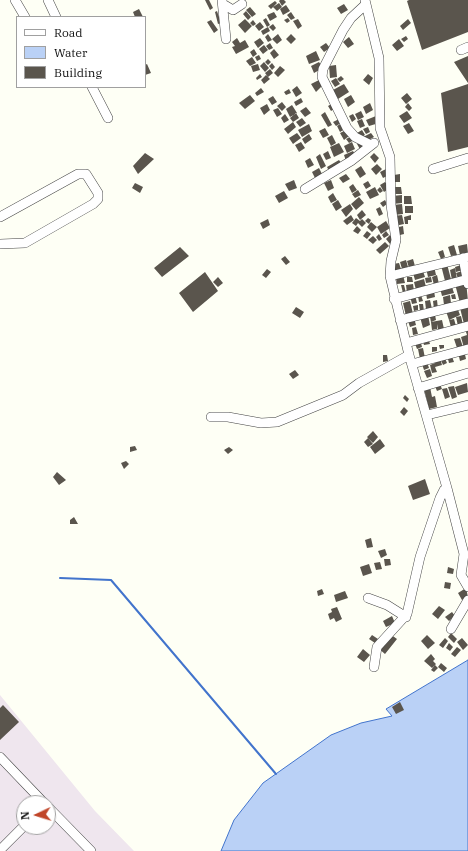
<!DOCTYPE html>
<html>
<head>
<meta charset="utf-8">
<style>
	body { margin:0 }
	#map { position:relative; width:468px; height:851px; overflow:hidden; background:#fefff5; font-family:"IBM Plex Serif",serif }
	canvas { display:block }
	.legend { position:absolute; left:16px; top:16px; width:130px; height:72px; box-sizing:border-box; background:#fff; border:1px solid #a0a0a0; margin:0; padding:5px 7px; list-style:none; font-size:12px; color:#111 }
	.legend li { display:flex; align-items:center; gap:8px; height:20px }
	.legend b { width:20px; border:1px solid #a0a0a0 }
	.north { position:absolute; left:16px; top:795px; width:40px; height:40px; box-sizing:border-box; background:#fff; border:1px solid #a0a0a0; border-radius:50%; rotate:266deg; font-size:11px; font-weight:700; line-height:16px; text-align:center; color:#111 }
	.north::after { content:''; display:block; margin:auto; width:14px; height:18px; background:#c04629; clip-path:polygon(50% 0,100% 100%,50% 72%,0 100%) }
</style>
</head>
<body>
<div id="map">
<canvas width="468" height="851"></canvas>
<ul class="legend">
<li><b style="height:5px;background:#fff"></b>Road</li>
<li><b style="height:11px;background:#bad1f6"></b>Water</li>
<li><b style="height:11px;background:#5a554d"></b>Building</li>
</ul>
<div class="north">N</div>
</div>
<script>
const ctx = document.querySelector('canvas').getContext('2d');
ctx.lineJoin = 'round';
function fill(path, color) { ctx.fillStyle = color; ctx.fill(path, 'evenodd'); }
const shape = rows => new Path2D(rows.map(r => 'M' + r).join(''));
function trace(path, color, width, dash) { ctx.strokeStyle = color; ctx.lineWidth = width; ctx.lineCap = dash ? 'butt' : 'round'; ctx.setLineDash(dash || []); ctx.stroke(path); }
fill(shape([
	[0,695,95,811,134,851,0,851],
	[24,803,48,803,48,827,24,827]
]), '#efe6ee');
const water = shape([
	[468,660,468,851,221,851,234,820,263,783,331,735,361,723,392,716,386,709,468,660]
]);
fill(water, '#bad1f6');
trace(water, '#4274cc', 1);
trace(shape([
	[60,578,111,580,276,774]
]), '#4274cc', 2);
fill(shape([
	[205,0,209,0,213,8,210,10],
	[280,0,284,0,286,2,282,6,279,1],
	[409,0,468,0,468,32,422,50,407,1],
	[275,1,277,3,271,9,268,6],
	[279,3,282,7,277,11,273,7],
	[344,4,348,10,341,14,337,8],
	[286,5,290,11,283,15,280,9],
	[250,7,256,14,252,17,246,10],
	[139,9,143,17,135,17,133,12],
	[217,11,221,23,218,24,215,12],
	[246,11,251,17,248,20,243,14],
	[274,12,277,17,270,21,267,15],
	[291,12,295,18,291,20,287,15],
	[266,18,270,25,267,27,263,20],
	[288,18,290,21,287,23,284,20],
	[245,19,252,26,245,33,238,25],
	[298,19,302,26,298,29,293,21],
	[408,19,411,23,403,30,400,26],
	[211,20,218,30,214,33,207,22],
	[253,20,256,24,253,26,250,23],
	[260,22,264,27,259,31,255,26],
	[273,24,276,28,273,31,269,27],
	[268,27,270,31,263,35,261,31],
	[268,34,272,40,268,42,265,37],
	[278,34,282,40,277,44,272,39],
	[291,34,296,39,291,44,286,39],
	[406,36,408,39,404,42,401,39],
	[349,37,354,44,348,48,343,42],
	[237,38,240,43,245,40,249,47,236,54,232,47,235,46,232,42],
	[260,38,264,43,258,48,254,42],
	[399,39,404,46,397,51,392,45],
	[270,43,273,48,269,50,266,46],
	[326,43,330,48,324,52,320,47],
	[264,45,268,50,263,54,259,49],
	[254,49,257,54,253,57,250,52],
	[274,49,279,55,274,59,270,53],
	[316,51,320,60,309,64,306,56],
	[259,55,261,59,257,61,255,57],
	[468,56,468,83,454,62],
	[252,57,256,63,250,66,246,61],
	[268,59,271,62,268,65,265,62],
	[264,62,269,68,265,72,260,66],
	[319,62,323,68,314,73,311,66],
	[272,63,275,67,272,70,269,66],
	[147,64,151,73,145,75,145,65],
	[258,64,260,70,253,72,251,66],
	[336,65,337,77,330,78,329,66],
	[280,66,285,70,278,77,274,73],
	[270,69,273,73,268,77,265,73],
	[260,74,262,77,257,80,256,78],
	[368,74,373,78,369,85,363,80],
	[266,75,270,79,264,84,261,80],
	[341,76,344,79,340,82,337,79],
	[336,78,340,84,335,87,331,81],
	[321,79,324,84,316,92,311,84],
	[344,84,349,92,338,99,333,90],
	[468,84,468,147,448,152,441,93],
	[297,86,302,93,296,97,292,90],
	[261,88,264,92,257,96,255,93],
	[289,89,291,93,286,95,284,92],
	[407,93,412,99,406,104,401,98],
	[250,95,255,101,245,109,239,103],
	[351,95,355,102,348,107,344,99],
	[273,96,277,102,272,105,268,99],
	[301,98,303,102,296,106,294,102],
	[282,102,286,107,282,111,277,106],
	[333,103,336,108,331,111,328,106],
	[370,103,373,110,366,114,363,107],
	[408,103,412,108,409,111,405,107],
	[267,104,270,110,264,115,260,108],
	[292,105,297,113,290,117,286,109],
	[306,107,311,113,305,117,300,111],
	[278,108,282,114,277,117,273,110],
	[361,111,364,117,358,120,355,114],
	[407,111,412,118,404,123,399,116],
	[325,112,332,125,328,127,321,115],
	[296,113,299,118,293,122,290,118],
	[285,114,289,120,284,123,281,118],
	[353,114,356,119,352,122,349,116],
	[376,116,379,123,369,126,366,120],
	[302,118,306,123,300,127,296,122],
	[339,119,341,123,336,126,333,122],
	[362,119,365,126,360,128,357,121],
	[293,122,296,127,288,134,284,129],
	[342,123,345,129,340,132,337,126],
	[409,123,414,131,408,134,403,126],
	[309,124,312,131,302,137,298,130],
	[368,127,370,132,366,134,363,129],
	[325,128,329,135,323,138,319,131],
	[346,130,349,136,344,140,340,133],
	[362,130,365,135,360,138,357,133],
	[297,133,301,138,293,144,289,138],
	[371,133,374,137,365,142,363,137],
	[309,134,312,139,305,144,302,139],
	[332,135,336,143,331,146,327,138],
	[352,136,354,140,349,143,346,139],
	[362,141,366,148,361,151,357,144],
	[301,142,305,148,299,152,295,145],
	[352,142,355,149,347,153,344,146],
	[339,143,344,152,334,157,330,147],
	[328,151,331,158,326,160,323,154],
	[353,151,356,156,346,161,344,155],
	[145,153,154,159,138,174,133,166],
	[374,153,379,158,375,163,370,157],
	[320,154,326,166,321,169,316,157],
	[310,158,314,165,308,168,305,161],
	[339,160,342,164,329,171,327,167],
	[377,164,382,169,376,175,371,169],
	[361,166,366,174,360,178,355,170],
	[319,168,323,176,316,180,312,172],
	[386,169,389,175,383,178,380,172],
	[346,174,350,179,343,183,339,178],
	[400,174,400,182,395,182,394,175],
	[294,180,297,188,289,191,285,184],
	[331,180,334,188,328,191,324,183],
	[368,181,371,186,366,189,363,184],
	[385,182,390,188,384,192,380,185],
	[135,183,143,187,140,193,132,188],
	[353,184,357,190,352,193,349,187],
	[375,187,379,195,370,199,366,192],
	[380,187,383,191,380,193,377,190],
	[395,187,401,187,402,194,395,194],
	[358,190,361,195,355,198,352,194],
	[284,191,288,198,279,203,275,196],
	[333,193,337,200,331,203,328,197],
	[402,195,402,203,393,204,392,196],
	[404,196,411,196,412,204,404,204],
	[359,197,364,203,356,210,351,204],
	[338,200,342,207,336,211,332,204],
	[385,200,387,204,383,207,380,203],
	[350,204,353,209,346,217,341,210],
	[402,204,403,214,394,215,393,205],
	[405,206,413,206,413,213,405,213],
	[380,207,383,214,379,216,376,209],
	[362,210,366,215,360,220,357,215],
	[351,215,354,220,347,225,343,221],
	[402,215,404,224,395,226,393,216],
	[411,215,411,220,408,220,408,224,405,224,404,217],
	[356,218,360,221,362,219,366,223,362,227,358,223,356,226,352,223],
	[368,218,371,220,369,224,365,221],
	[268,219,270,225,263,229,260,223],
	[386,221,390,228,381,234,377,227],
	[371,222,377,227,372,232,367,227],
	[357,226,361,230,358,234,353,231],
	[403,226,404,234,396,236,395,228],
	[367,231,371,234,367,239,363,236],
	[386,231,389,235,384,238,382,235],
	[379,234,382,239,379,241,376,237],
	[390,235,394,240,390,244,386,239],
	[373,236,377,240,373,244,368,240],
	[385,242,389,246,380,254,376,250],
	[467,244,468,253,460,255,458,246],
	[454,245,457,255,451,256,448,247],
	[180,247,189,256,162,277,154,268],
	[443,250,445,257,441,259,438,252],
	[285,256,290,262,286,265,281,259],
	[413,259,415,266,409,268,407,261],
	[406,260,408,267,402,269,400,262],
	[399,263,402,272,396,274,393,264],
	[447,264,452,283,446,285,441,265],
	[461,265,463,270,456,272,455,267],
	[434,266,436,275,428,277,426,268],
	[455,268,457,279,452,280,450,270],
	[267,269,271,272,266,278,262,275],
	[423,271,425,277,415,280,413,273],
	[462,271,464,279,459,281,456,273],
	[205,272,218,291,193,312,179,293],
	[403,275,405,283,397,284,396,277],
	[437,275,439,284,434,285,432,277],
	[218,277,223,283,218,287,213,282],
	[407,277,412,277,413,282,407,282],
	[431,277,432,282,426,283,425,278],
	[424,279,426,287,416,290,414,282],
	[466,281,468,301,460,303,455,284],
	[413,284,414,291,407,293,406,285],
	[451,284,454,293,442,296,440,288],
	[401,285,404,285,406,293,403,293],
	[434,291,435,297,427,299,426,293],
	[455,294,456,299,452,299,451,295],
	[415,295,417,303,412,304,410,296],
	[421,295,423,301,419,302,418,296],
	[450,295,451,303,444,305,443,297],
	[430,300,432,309,426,309,425,301],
	[437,300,438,309,434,309,433,301],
	[410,301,413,314,406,316,403,303],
	[419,304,423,304,424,311,420,311],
	[418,305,418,310,414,311,413,306],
	[468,305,468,323,464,324,460,308],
	[296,307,304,312,300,318,292,313],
	[457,307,460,315,449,320,446,311],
	[428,315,430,325,423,328,420,317],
	[435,315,436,320,431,322,430,317],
	[461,316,463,325,458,326,456,317],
	[414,318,416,325,410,327,408,321],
	[454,319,456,326,451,327,449,320],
	[442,320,444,329,438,330,437,324,437,329,432,330,431,322],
	[416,327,418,334,413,335,412,328],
	[468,328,468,347,464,348,461,337,467,335,465,329],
	[428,338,430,344,424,345,422,339],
	[460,338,463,347,457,348,454,339],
	[420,339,422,347,417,349,414,341],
	[439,345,444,345,444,348,440,349],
	[432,347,437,347,437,351,432,352],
	[423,348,425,358,420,359,418,349],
	[464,350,466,359,460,361,458,352],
	[451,354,454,362,449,363,447,355],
	[383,355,387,355,388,361,383,362],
	[444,356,447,363,443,365,440,358],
	[440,358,442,365,435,367,437,372,432,373,430,365,435,363,434,359],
	[427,362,429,368,424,370,422,364],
	[430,369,432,376,427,378,424,371],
	[295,370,299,375,293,379,289,374],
	[439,382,442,389,437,391,434,384],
	[467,383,468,392,458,395,455,387],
	[454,386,457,397,452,399,448,387],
	[430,387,432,397,435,396,437,407,429,409,424,389],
	[447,388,450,397,445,399,442,389],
	[405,395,409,399,407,402,403,398],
	[404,407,408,411,404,416,400,412],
	[373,431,378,437,373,443,367,437],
	[368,438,373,444,368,447,364,442],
	[380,439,385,446,375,454,370,447],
	[135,446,137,450,130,452,130,447],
	[229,447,233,450,228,454,224,450],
	[126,461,129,464,124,469,121,463],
	[57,472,66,480,59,485,53,477],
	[425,479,430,494,413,500,408,486],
	[74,517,78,524,70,524,70,520],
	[371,538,373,547,367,548,365,540],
	[385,549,387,555,381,558,378,551],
	[384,559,390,559,391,565,385,566],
	[380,562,382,569,376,570,374,563],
	[369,564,372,573,363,576,360,567],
	[448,567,454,569,453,574,447,573],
	[445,582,451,583,450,589,444,588],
	[466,588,468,597,462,600,458,593],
	[322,589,324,594,318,596,317,591],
	[345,591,348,598,336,602,334,595],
	[439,606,445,610,438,619,432,614],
	[337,607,342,619,336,622,334,618,330,620,328,614,332,612,331,609],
	[452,612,455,616,449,621,445,617],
	[392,616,395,623,386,627,383,621],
	[451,633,457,639,454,643,448,637],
	[390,634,397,639,385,654,378,648],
	[372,635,378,639,375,643,369,639],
	[427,635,435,643,428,649,421,641],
	[445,638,448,641,443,648,439,645],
	[462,638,468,645,463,650,457,642],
	[449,643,453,647,450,651,446,648],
	[457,647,461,650,455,657,451,654],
	[363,649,370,655,364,662,357,657],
	[431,654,435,659,433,661,436,664,432,668,424,661],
	[441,663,447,668,444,672,438,667],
	[435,665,438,668,434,672,431,670],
	[400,702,404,710,396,714,392,707],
	[3,705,19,722,0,740,0,708]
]), '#5a554d');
const minor = shape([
	[15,0,25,17],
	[48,0,56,17],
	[222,0,226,39],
	[365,0,379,58,380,128,390,157,391,205,396,240,391,261,390,276,409,355,447,488,464,554,461,575,468,587],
	[223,4,233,10,242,4],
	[365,5,351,18,343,30,323,69,322,77,347,128,355,137,371,145],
	[461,50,468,47],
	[92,87,108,118],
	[433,169,468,158],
	[305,189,351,161,374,143],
	[0,217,78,174,86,174,98,193,98,199,93,204,25,243,0,244],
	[463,258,468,284],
	[390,276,468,257],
	[394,299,468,279],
	[400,320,468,303],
	[406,343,468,326],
	[412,364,468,349],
	[418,388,468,373],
	[427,415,468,405],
	[211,417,228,417,261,423,277,422,343,395,359,383,409,355],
	[368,598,387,605,406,617],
	[451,629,468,600],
	[374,667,377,647,407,614,420,557,440,498,444,490,447,488],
	[0,757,44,803],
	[48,807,91,851],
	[0,850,24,826]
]);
trace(minor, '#444', 10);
trace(minor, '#fff', 9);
</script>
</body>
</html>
